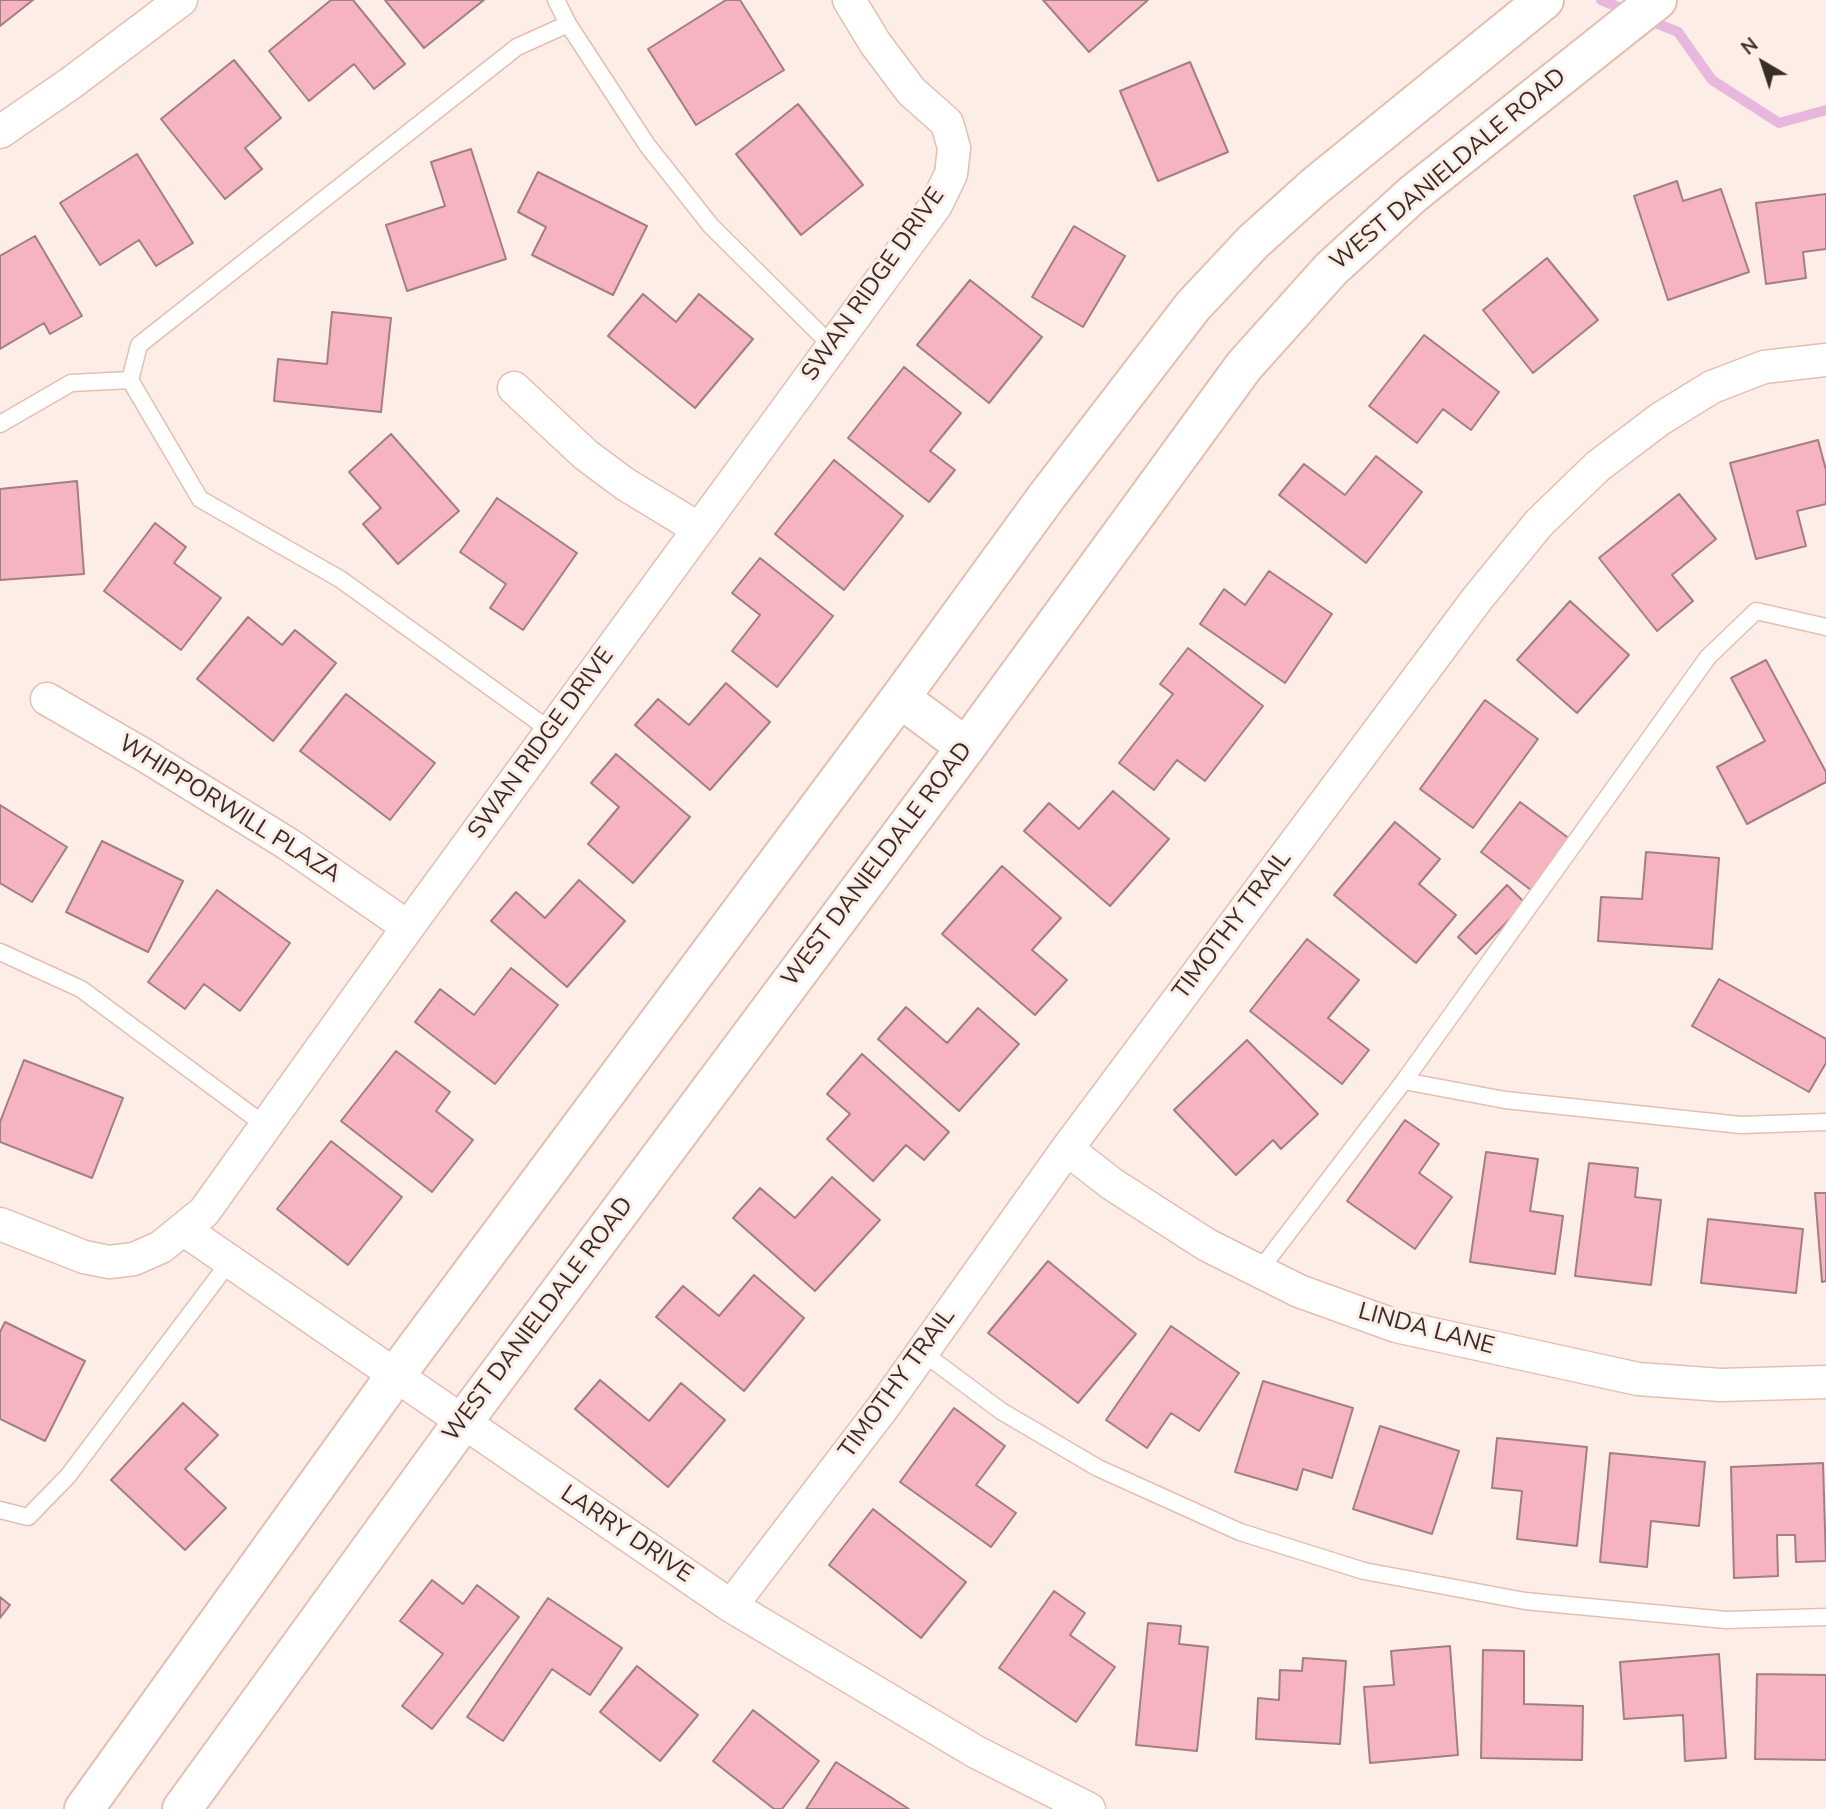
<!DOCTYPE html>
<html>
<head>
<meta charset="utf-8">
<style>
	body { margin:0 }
	#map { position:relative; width:1826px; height:1809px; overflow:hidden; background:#fdede7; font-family:"Nunito Sans",sans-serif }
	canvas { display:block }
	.north { position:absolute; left:1728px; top:28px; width:70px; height:70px; -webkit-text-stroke:5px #fdede7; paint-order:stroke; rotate:321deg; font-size:19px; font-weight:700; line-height:28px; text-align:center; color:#3a2c26 }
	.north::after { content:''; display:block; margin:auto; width:24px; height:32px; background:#3a2c26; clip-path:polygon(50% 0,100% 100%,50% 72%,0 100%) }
</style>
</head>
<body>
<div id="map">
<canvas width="1826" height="1809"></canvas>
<div class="north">N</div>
</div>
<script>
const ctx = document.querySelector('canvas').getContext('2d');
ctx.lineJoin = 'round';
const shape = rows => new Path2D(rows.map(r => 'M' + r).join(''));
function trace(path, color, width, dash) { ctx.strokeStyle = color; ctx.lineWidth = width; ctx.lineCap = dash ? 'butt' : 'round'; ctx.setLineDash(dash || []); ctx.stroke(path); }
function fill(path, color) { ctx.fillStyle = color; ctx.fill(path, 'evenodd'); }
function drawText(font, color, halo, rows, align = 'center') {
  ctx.font = font + ' "Nunito Sans",sans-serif'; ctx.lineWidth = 6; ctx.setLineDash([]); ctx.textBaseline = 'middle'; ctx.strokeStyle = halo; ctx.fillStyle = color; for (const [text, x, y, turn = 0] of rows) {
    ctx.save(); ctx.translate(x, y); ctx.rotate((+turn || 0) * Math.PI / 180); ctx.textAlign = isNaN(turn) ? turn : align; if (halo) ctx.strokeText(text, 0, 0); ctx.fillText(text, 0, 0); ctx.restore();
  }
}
trace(shape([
	[1601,0,1631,12],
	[1646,19,1678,32,1712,80,1779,123,1826,110]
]), '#e8b7de', 10);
const building = shape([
	[0,0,33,0,0,26,0,0],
	[331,0,353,0,405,64,374,89,354,64,309,101,269,51,331,0],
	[385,0,484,0,424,48,385,0],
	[726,0,740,0,784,70,696,125,648,49,726,0],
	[1043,0,1148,0,1089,52,1043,0],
	[234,60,281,118,245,148,262,169,225,199,161,119,234,60],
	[1190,62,1228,152,1158,181,1120,91,1190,62],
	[798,104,863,185,801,235,736,154,798,104],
	[471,149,506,259,407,291,386,225,445,206,431,162,471,149],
	[137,154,193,243,156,266,139,240,100,265,60,203,137,154],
	[538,172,647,226,613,295,532,255,546,227,518,212,538,172],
	[1677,181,1683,201,1721,189,1749,272,1668,300,1634,196,1677,181],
	[1826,194,1826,249,1803,252,1806,278,1766,284,1756,203,1826,194],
	[1074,226,1125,256,1083,327,1032,297,1074,226],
	[35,236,82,316,50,334,44,323,0,349,0,256,35,236],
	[1547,258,1598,320,1533,373,1483,310,1547,258],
	[970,280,1042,337,989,403,917,345,970,280],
	[643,294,676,322,699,294,753,339,695,408,608,336,643,294],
	[332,312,391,318,381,412,274,401,278,359,327,364,332,312],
	[1424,335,1499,392,1471,430,1443,409,1417,443,1369,406,1424,335],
	[904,367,961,413,930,451,955,470,929,502,848,438,904,367],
	[391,434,459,511,398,564,363,524,381,508,349,472,391,434],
	[1818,440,1826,470,1826,504,1797,511,1806,546,1756,559,1730,463,1818,440],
	[1376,456,1422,492,1366,563,1279,495,1304,464,1345,495,1376,456],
	[834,460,903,516,844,590,775,534,834,460],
	[77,481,84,574,0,580,0,489,77,481],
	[1679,494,1716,539,1672,575,1693,601,1657,631,1599,558,1679,494],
	[497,498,577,553,523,630,490,608,506,584,460,552,497,498],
	[155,523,186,547,174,563,221,598,181,650,104,591,155,523],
	[760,558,833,616,777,687,732,651,760,615,732,593,760,558],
	[1269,571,1332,614,1285,683,1200,624,1224,589,1245,605,1269,571],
	[1570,601,1629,655,1577,713,1517,660,1570,601],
	[248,617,282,645,295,630,336,663,273,741,197,679,248,617],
	[1188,648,1263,706,1205,781,1177,760,1154,790,1119,763,1173,694,1160,684,1188,648],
	[1766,660,1826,772,1826,782,1747,824,1717,767,1765,741,1731,678,1766,660],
	[726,683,770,722,710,790,635,725,658,699,689,725,726,683],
	[346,694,435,763,390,820,300,751,346,694],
	[1485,700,1538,739,1473,828,1420,789,1485,700],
	[616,754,690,817,633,883,588,844,619,807,591,783,616,754],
	[1113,791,1169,839,1110,906,1024,831,1049,803,1079,829,1113,791],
	[1520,802,1570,839,1531,890,1481,852,1520,802],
	[0,805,67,847,32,902,0,883,0,805],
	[1395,822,1440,859,1419,884,1456,915,1416,963,1334,895,1395,822],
	[102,841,183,881,148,952,66,912,102,841],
	[1646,852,1719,858,1712,949,1598,941,1601,897,1642,899,1646,852],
	[1002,866,1061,918,1032,950,1067,980,1035,1015,942,934,1002,866],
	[579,880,625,921,567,987,491,921,516,892,545,918,579,880],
	[1507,885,1525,903,1476,954,1458,937,1507,885],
	[217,890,290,943,240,1011,204,984,185,1009,148,982,217,890],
	[1307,939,1359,980,1328,1018,1369,1050,1342,1084,1250,1011,1307,939],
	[511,968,558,1005,495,1084,415,1022,440,989,474,1015,511,968],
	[1719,979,1826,1039,1826,1063,1809,1092,1692,1026,1719,979],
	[906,1007,947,1043,978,1008,1019,1044,959,1111,878,1039,906,1007],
	[1247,1040,1318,1114,1281,1149,1273,1140,1236,1175,1174,1110,1247,1040],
	[396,1051,450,1092,436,1111,473,1140,432,1192,341,1121,396,1051],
	[862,1054,949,1132,924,1160,906,1145,873,1181,827,1139,850,1114,827,1094,862,1054],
	[24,1060,123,1098,92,1178,0,1142,0,1122,24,1060],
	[1405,1120,1439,1144,1419,1173,1452,1197,1415,1249,1347,1201,1405,1120],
	[331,1141,402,1197,348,1265,277,1209,331,1141],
	[1486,1152,1538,1159,1530,1211,1563,1216,1555,1274,1470,1262,1486,1152],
	[1589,1163,1638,1168,1635,1197,1661,1200,1651,1285,1575,1276,1589,1163],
	[832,1177,880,1220,815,1291,733,1218,760,1188,795,1218,832,1177],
	[1815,1193,1826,1193,1826,1281,1822,1282,1815,1193],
	[1708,1219,1803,1229,1796,1293,1701,1283,1708,1219],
	[1048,1261,1136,1334,1078,1403,988,1333,1048,1261],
	[754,1275,804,1318,744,1391,656,1317,683,1286,719,1316,754,1275],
	[5,1322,85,1361,45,1441,0,1419,0,1332,5,1322],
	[1171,1326,1239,1373,1199,1431,1171,1413,1147,1448,1106,1420,1171,1326],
	[600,1380,649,1421,681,1383,725,1420,668,1487,575,1409,600,1380],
	[1263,1381,1353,1408,1332,1478,1303,1469,1297,1490,1235,1472,1263,1381],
	[183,1403,218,1435,185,1469,226,1508,185,1550,111,1480,183,1403],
	[954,1408,1005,1446,976,1485,1016,1513,991,1547,900,1482,954,1408],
	[1380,1426,1459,1451,1432,1534,1353,1509,1380,1426],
	[1497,1438,1587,1447,1577,1546,1517,1539,1522,1491,1492,1488,1497,1438],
	[1610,1453,1705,1462,1699,1526,1651,1521,1647,1567,1600,1562,1610,1453],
	[1823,1463,1826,1561,1796,1562,1795,1535,1777,1535,1778,1576,1734,1578,1731,1467,1823,1463],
	[873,1509,966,1582,921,1638,829,1565,873,1509],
	[432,1580,463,1604,477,1585,519,1617,432,1729,402,1706,443,1654,400,1621,432,1580],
	[1054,1591,1085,1613,1070,1635,1115,1667,1076,1722,999,1668,1054,1591],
	[0,1597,10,1605,0,1618,0,1597],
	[548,1598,622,1648,590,1695,552,1669,503,1741,467,1717,548,1598],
	[1148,1623,1181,1626,1179,1644,1208,1647,1197,1751,1136,1745,1148,1623],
	[1450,1646,1458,1755,1370,1763,1364,1687,1394,1685,1391,1651,1450,1646],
	[1483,1650,1524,1651,1524,1704,1583,1706,1582,1760,1481,1758,1483,1650],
	[1719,1654,1726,1758,1685,1761,1683,1715,1624,1719,1620,1662,1719,1654],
	[1303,1658,1346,1661,1340,1744,1256,1739,1258,1698,1279,1700,1280,1670,1302,1671,1303,1658],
	[637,1666,698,1715,660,1761,600,1712,637,1666],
	[1757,1674,1826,1675,1826,1760,1755,1759,1757,1674],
	[753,1710,819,1761,782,1809,774,1809,713,1761,753,1710],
	[836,1762,909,1809,806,1809,836,1762]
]);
fill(building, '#f5b4bf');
trace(building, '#a37e84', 2);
const lane = shape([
	[556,0,568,24,647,145,711,226,832,346],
	[130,380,139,345,517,47,568,24],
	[0,424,71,383,130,380,200,499,340,579,551,731],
	[0,952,81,989,266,1126],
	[1404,1081,1505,1100,1741,1125,1826,1122],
	[1259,1271,1404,1081,1708,657,1756,611,1826,627],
	[922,1352,1001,1411,1098,1468,1240,1532,1364,1571,1525,1601,1726,1620,1826,1617],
	[0,1510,28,1517,68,1476,230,1261]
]);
const street = shape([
	[0,132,71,83,181,0],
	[514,388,586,455,625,484,699,529],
	[47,699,144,755,288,844,408,927],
	[1067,1149,1112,1184,1207,1245,1299,1291,1396,1326,1638,1379,1721,1385,1826,1382],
	[0,1224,84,1257,109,1262,134,1259,161,1247,204,1212,408,927,936,205,951,174,954,148,947,123,911,91,875,43,849,0],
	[183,1229,731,1606,976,1752,1089,1809],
	[731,1606,884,1406,1067,1149,1477,599,1539,523,1598,466,1660,419,1712,387,1764,367,1826,360]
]);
const secondary = shape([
	[900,698,966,747],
	[84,1809,395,1376,900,698,1047,496,1193,306,1253,242,1315,186,1544,0],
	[182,1809,462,1423,966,747,1244,366,1331,269,1413,194,1657,0]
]);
trace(lane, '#e4bfb1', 19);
trace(street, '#e4bfb1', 35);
trace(secondary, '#e4bfb1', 42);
trace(lane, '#fff', 16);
trace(street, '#fff', 32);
trace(secondary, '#fff', 38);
drawText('24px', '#3a2c26', '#fdede7', [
	["WEST DANIELDALE ROAD",1449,170,-40],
	["SWAN RIDGE DRIVE",874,285,-55],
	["SWAN RIDGE DRIVE",542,744,-54],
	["WHIPPORWILL PLAZA",229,810,32],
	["WEST DANIELDALE ROAD",878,865,-53],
	["TIMOTHY TRAIL",1233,926,-53],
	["WEST DANIELDALE ROAD",539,1320,-53],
	["LINDA LANE",1426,1330,15],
	["TIMOTHY TRAIL",898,1384,-54],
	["LARRY DRIVE",626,1535,34]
]);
</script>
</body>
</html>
